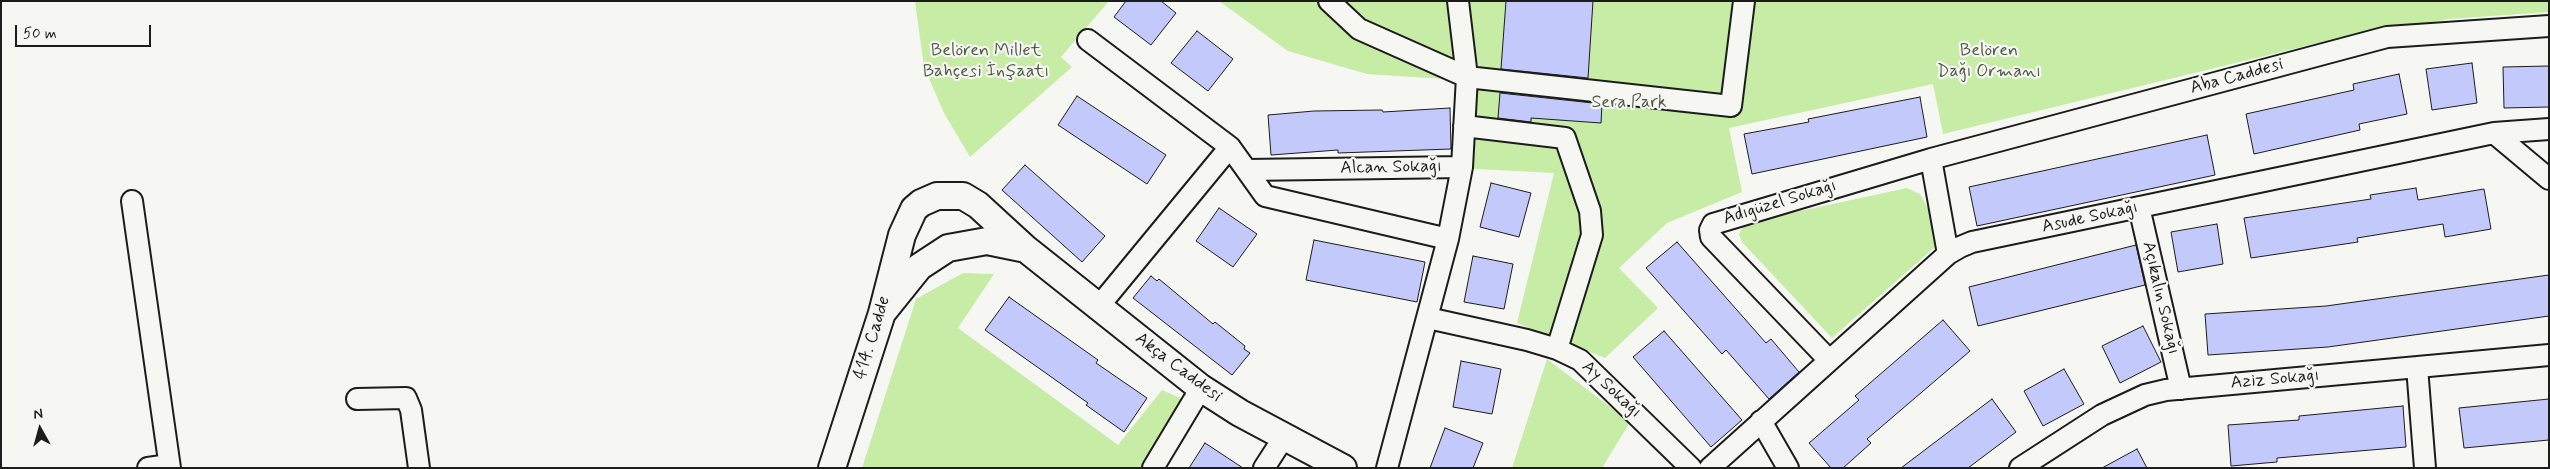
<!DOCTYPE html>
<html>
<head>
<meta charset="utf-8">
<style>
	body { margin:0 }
	#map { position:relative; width:2550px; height:469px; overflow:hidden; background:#f6f6f2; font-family:Mynerve,sans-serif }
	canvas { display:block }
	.frame { position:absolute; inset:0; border:2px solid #1c1c1c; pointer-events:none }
	.north { position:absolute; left:15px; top:404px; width:50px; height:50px; -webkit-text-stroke:4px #f6f6f2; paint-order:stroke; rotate:353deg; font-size:14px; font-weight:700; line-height:20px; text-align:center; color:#1c1c1c }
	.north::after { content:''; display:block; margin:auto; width:18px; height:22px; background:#1c1c1c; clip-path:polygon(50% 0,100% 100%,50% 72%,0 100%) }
	.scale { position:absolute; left:15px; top:25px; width:136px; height:22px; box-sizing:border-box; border:2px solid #1c1c1c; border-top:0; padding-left:6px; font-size:15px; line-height:18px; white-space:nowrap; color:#1c1c1c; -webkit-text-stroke:4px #f6f6f2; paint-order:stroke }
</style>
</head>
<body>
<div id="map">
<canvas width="2550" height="469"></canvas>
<div class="frame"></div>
<div class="north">N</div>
<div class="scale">50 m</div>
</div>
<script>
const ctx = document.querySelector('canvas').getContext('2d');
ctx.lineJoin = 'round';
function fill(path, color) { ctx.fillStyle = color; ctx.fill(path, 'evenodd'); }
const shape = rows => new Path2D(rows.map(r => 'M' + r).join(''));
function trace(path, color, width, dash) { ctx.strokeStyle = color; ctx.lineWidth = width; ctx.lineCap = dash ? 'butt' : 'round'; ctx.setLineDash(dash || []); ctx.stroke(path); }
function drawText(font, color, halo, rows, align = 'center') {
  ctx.font = font + ' Mynerve,sans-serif'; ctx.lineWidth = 4.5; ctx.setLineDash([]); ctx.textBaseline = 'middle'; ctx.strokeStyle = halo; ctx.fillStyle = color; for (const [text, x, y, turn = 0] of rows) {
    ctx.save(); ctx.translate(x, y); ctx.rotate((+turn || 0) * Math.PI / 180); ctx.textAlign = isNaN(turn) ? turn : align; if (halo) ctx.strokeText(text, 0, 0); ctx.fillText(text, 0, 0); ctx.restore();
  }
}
fill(shape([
	[915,1,1109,1,1061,57,1072,67,970,157,944,113,924,67],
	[1219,1,2549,1,2549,12,2449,19,2314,44,1943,134,1933,84,1729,128,1742,192,1667,223,1619,268,1658,308,1605,358,1517,323,1554,173,1458,168,1460,80,1367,74,1288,51],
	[1907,188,1920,194,1935,221,1936,246,1832,338,1742,242,1739,235,1742,228,1754,221],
	[963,273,994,274,958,328,1118,445,1162,390,1185,400,1141,468,862,468,916,299],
	[1547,359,1630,422,1602,468,1512,468]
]), '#c7eca6');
const building = shape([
	[1126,1,1161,1,1176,13,1151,45,1114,17,1126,1],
	[1506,1,1593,1,1588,78,1501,69,1506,1],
	[1197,31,1233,59,1208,91,1171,63,1197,31],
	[2472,63,2477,103,2432,110,2426,69,2472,63],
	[2549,66,2549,107,2504,108,2503,67,2549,66],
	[2399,74,2407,114,2359,124,2360,130,2254,154,2246,114,2354,90,2353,84,2399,74],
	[1500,93,1602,104,1601,123,1531,118,1531,122,1498,118,1500,93],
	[1077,96,1166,155,1147,184,1058,125,1077,96],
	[1920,97,1927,137,1752,174,1744,134,1809,122,1808,119,1920,97],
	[1450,108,1451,149,1338,153,1338,150,1271,155,1268,115,1314,111,1382,110,1383,112,1450,108],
	[2207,135,2215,175,1977,226,1969,187,2207,135],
	[1025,165,1105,236,1082,262,1002,190,1025,165],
	[1491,183,1531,193,1519,237,1480,227,1491,183],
	[2416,188,2418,200,2484,189,2491,229,2445,237,2443,224,2357,238,2358,242,2251,258,2244,218,2371,199,2370,195,2416,188],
	[1219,208,1257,234,1233,267,1196,241,1219,208],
	[2217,224,2223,264,2178,272,2171,232,2217,224],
	[1314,240,1425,262,1417,302,1306,280,1314,240],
	[1677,242,1766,343,1771,339,1799,372,1769,399,1726,350,1722,354,1646,268,1677,242],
	[2136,245,2145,285,1978,326,1969,287,2136,245],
	[1473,256,1513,264,1504,309,1464,302,1473,256],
	[2549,275,2549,316,2328,347,2208,355,2205,314,2326,306,2549,275],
	[1151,276,1157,281,1159,279,1213,324,1215,322,1245,346,1244,349,1250,353,1232,375,1133,298,1151,276],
	[1009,297,1098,360,1096,363,1147,398,1124,432,1086,405,1088,403,985,330,1009,297],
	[1943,320,1970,351,1867,439,1871,443,1843,468,1831,468,1809,443,1859,400,1855,396,1943,320],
	[2143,326,2161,362,2120,383,2102,346,2143,326],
	[1664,331,1742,420,1711,447,1633,357,1664,331],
	[1461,361,1501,369,1492,414,1453,407,1461,361],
	[2064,369,2084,404,2043,426,2024,391,2064,369],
	[1992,399,2016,432,1968,468,1901,468,1992,399],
	[2549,399,2549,440,2464,448,2459,408,2549,399],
	[2403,406,2406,447,2277,458,2277,462,2231,466,2228,425,2299,420,2299,416,2403,406],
	[1445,428,1483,443,1473,468,1430,468,1445,428],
	[1205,443,1243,468,1189,468,1205,443],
	[2137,449,2147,468,2102,468,2137,449]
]);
fill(building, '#c4c9fb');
trace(building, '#1c1c1c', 1);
const minor = shape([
	[1329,1,1359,29,1467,77,1731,106,1744,1],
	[1458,1,1467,77,1462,167],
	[1088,40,1230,147,1265,196,1448,239],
	[1464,126,1565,138,1590,211,1592,235,1557,349],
	[2494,133,2549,179],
	[1931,159,2387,37,2549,26],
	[1247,170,1462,167,1448,239,1387,468],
	[132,201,170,468],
	[2139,207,2181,389],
	[1099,306,1230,147],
	[1428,318,1527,340,1557,349,1580,360,1691,468],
	[1829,360,1711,237,1710,230,1713,224,1931,159,1948,254],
	[2417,367,2425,468],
	[357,399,406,398,411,410,419,468],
	[1761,421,1788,468],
	[148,468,169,465],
	[1153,468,1201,388],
	[1264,468,1284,437],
	[1710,468,1948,254,1960,247,1972,242,2494,133,2549,129],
	[2020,468,2102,415,2145,395,2166,390,2549,355]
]);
const major = shape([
	[1026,249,1201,388,1240,413,1343,468],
	[832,468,882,313,902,235,914,209,921,203,937,196,963,196,978,205,1026,249,987,241,948,248,919,267,882,313]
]);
trace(minor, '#1c1c1c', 24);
trace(major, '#1c1c1c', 30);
trace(minor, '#f6f6f2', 20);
trace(major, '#f6f6f2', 26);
drawText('18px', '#4f5a45', '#f6f6f2', [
	["Belören Millet",986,51],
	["Bahçesi İnşaatı",986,72],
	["Belören",1989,51],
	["Dağı Ormanı",1989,72],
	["Sera Park",1629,103]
]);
drawText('18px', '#1c1c1c', '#f6f6f2', [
	["Aba Caddesi",2237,77,-15],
	["Alcan Sokağı",1391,168,-1],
	["Adıgüzel Sokağı",1780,203,-17],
	["Asude Sokağı",2090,218,-12],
	["Açıkalın Sokağı",2160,298,77],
	["414. Cadde",873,338,-73],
	["Akça Caddesi",1178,368,37],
	["Aziz Sokağı",2275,380,-5],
	["Ay Sokağı",1611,390,43]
]);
</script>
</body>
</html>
